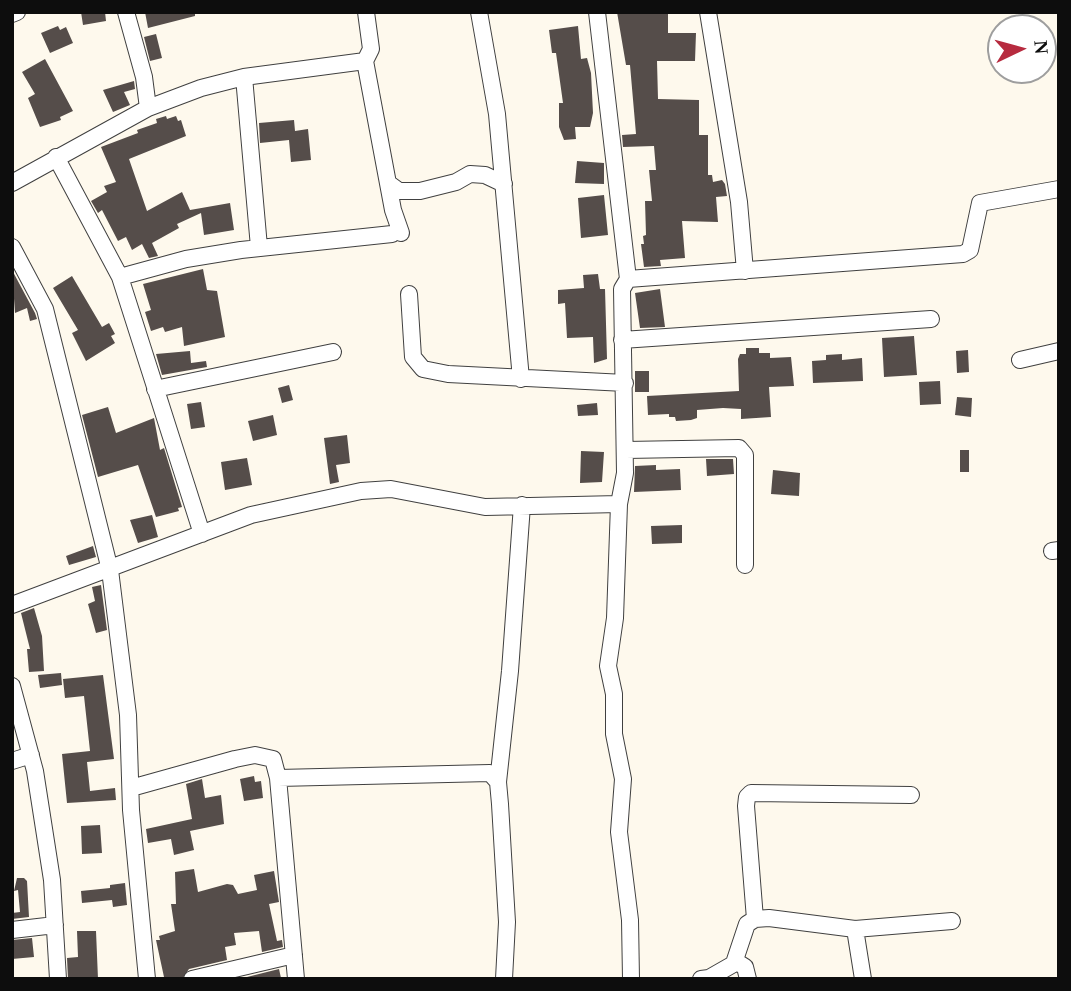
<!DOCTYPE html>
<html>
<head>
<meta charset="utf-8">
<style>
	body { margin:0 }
	#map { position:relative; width:1071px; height:991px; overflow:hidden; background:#fef9ed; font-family:"Times New Roman",serif }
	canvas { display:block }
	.frame { position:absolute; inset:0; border:14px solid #0d0d0d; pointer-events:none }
	.north { position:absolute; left:987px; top:14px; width:70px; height:70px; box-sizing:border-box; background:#fff; border:2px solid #9e9e9e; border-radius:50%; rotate:85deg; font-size:19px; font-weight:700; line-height:28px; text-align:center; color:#0d0d0d }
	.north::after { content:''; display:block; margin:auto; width:24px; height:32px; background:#b72b3f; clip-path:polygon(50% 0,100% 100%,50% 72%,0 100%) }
</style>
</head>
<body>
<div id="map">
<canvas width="1071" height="991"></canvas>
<div class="frame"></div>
<div class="north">N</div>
</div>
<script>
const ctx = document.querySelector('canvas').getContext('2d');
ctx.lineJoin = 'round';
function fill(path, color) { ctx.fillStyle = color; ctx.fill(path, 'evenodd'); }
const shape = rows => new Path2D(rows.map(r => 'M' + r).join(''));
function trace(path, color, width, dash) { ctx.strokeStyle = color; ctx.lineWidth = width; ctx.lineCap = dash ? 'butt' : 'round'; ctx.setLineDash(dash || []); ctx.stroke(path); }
fill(shape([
	[81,12,105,12,106,21,83,25],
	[145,12,195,12,195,16,148,28],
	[617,12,668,12,668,33,696,33,695,61,657,61,658,99,699,100,699,135,708,135,708,175,712,175,713,182,722,180,725,184,727,196,716,197,718,222,682,221,685,258,660,260,661,266,644,267,641,244,644,244,643,236,646,235,645,201,652,201,649,170,656,170,654,146,623,147,622,135,636,134,630,65,626,65],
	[58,26,60,30,66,27,73,43,50,53,41,33],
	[578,26,581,59,587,58,591,73,593,113,590,127,575,127,576,139,564,140,559,127,559,103,563,103,556,53,552,53,549,30],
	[156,34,162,58,150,61,144,37],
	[45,59,73,111,60,117,61,120,40,127,28,98,35,94,22,72],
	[134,81,135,89,124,92,130,105,113,112,103,90],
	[166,116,167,119,176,116,178,121,181,120,186,136,129,159,147,211,182,192,190,210,230,203,234,230,204,235,201,213,177,224,179,228,152,243,158,256,149,258,142,244,132,250,126,237,118,241,102,210,98,213,91,201,107,192,104,186,116,182,101,147,138,133,137,130,157,123,156,119],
	[294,120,295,131,308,129,311,160,291,162,289,140,260,143,259,123],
	[577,161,604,163,604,184,575,183],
	[604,195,608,235,581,238,578,198],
	[203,269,207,290,217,291,225,337,184,346,182,327,165,332,163,327,151,331,145,312,151,310,143,284],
	[12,270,35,313,37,319,30,321,27,308,15,313],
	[598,274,600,289,605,289,607,359,594,363,593,337,567,338,565,303,558,304,558,290,584,288,583,275],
	[72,276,102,327,109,323,115,334,111,336,115,343,86,361,72,333,78,330,53,288],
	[660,289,665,327,640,328,635,293],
	[914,336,917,375,884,377,882,338],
	[746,348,759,348,759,353,770,353,770,358,791,357,794,386,769,387,771,417,741,419,741,409,723,408,697,410,697,418,691,420,676,421,675,417,669,417,669,414,648,415,647,396,739,391,738,359,740,354,746,354],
	[968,350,969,372,957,373,956,351],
	[190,351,191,363,206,361,207,367,162,375,156,354],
	[842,354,842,360,862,358,863,381,813,383,812,361,826,360,826,355],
	[635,371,649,371,649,392,635,392],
	[940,381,941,404,920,405,919,382],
	[289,385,293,400,282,403,278,388],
	[957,397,972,398,971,417,955,415],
	[201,402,205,427,191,429,187,404],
	[597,403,598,415,578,416,577,405],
	[108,407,116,433,154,418,160,450,164,448,182,507,178,508,179,511,156,517,138,465,98,477,82,415],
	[273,415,277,435,253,441,248,421],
	[347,435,350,463,336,465,339,482,330,484,324,438],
	[960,450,969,450,969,472,960,472],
	[581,451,604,452,602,482,580,483],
	[247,458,252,485,225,490,221,462],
	[706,459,733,459,734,474,707,476],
	[656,465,656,470,680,469,681,490,634,492,635,466],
	[773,470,800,473,799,496,771,494],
	[152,515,158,537,138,543,130,520],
	[682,525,682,543,652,544,651,526],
	[93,546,96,557,69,565,66,556],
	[101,585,107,630,96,633,88,604,95,601,92,587],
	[34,608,42,636,44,671,29,672,27,649,30,649,21,613],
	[61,673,62,685,40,688,38,675],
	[103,675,114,759,87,762,90,791,115,788,116,800,67,803,62,754,90,751,84,696,65,698,63,679],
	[254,776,255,782,261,781,263,798,244,801,240,779],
	[202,779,205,798,221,795,224,824,190,831,194,850,174,855,171,839,148,843,146,829,192,819,186,784],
	[100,825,102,853,82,854,81,826],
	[194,869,198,892,227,884,233,885,238,894,257,890,254,875,274,871,279,902,269,904,277,941,282,940,283,947,262,952,259,931,234,933,236,945,225,947,227,960,189,969,182,979,164,977,156,940,160,940,159,936,175,931,171,904,176,904,175,872],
	[17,878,24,878,27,881,29,917,12,919,12,913,20,912,18,890,14,891],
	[125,883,127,905,113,907,112,900,82,903,81,891,110,888,110,885],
	[77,931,96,931,98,979,68,979,67,958,78,957],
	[32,938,34,957,12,959,12,940],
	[279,969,281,978,243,979,243,978]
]), '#554d4a');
const minor = shape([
	[126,12,144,77,148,108],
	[479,12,497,114,521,379],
	[597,12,628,279,622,289,625,473,619,504,615,618,608,666,614,694,614,734,623,779,619,832,630,920,631,979],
	[708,12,739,202,745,271],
	[12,14,17,12],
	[365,61,393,210,401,233],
	[244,77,259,247],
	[56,157,120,277,202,534],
	[12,183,148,108,201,88,244,77,365,61,371,49,366,12],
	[388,183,399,191,420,191,456,182,470,174,485,175,504,184],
	[12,247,45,309,110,570,128,715,131,810,147,979],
	[120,277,186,259,241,250,392,234],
	[628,279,963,254,970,250,980,203,1059,189],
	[409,294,413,357,423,369,448,374,625,383],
	[622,340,931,319],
	[1020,360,1059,351],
	[155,389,333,352],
	[626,450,739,448,745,455,745,565],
	[1052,551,1059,550],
	[12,605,251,515,361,491,391,489,485,507,619,504],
	[12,686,35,771,52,880,58,979],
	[12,761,31,755],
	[278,778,490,773,498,782,500,804,507,922,504,979],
	[498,782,510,671,522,505],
	[131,788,235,759,255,755,273,759,278,778,296,979],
	[755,919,746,806,747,797,751,793,911,795],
	[855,929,952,921],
	[12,930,55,925],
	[734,963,747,924,755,919,769,918,855,929,863,979],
	[192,979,294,955],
	[701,979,709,978,737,962,745,967,748,979]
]);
trace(minor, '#404040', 18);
trace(minor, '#fff', 16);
</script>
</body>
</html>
